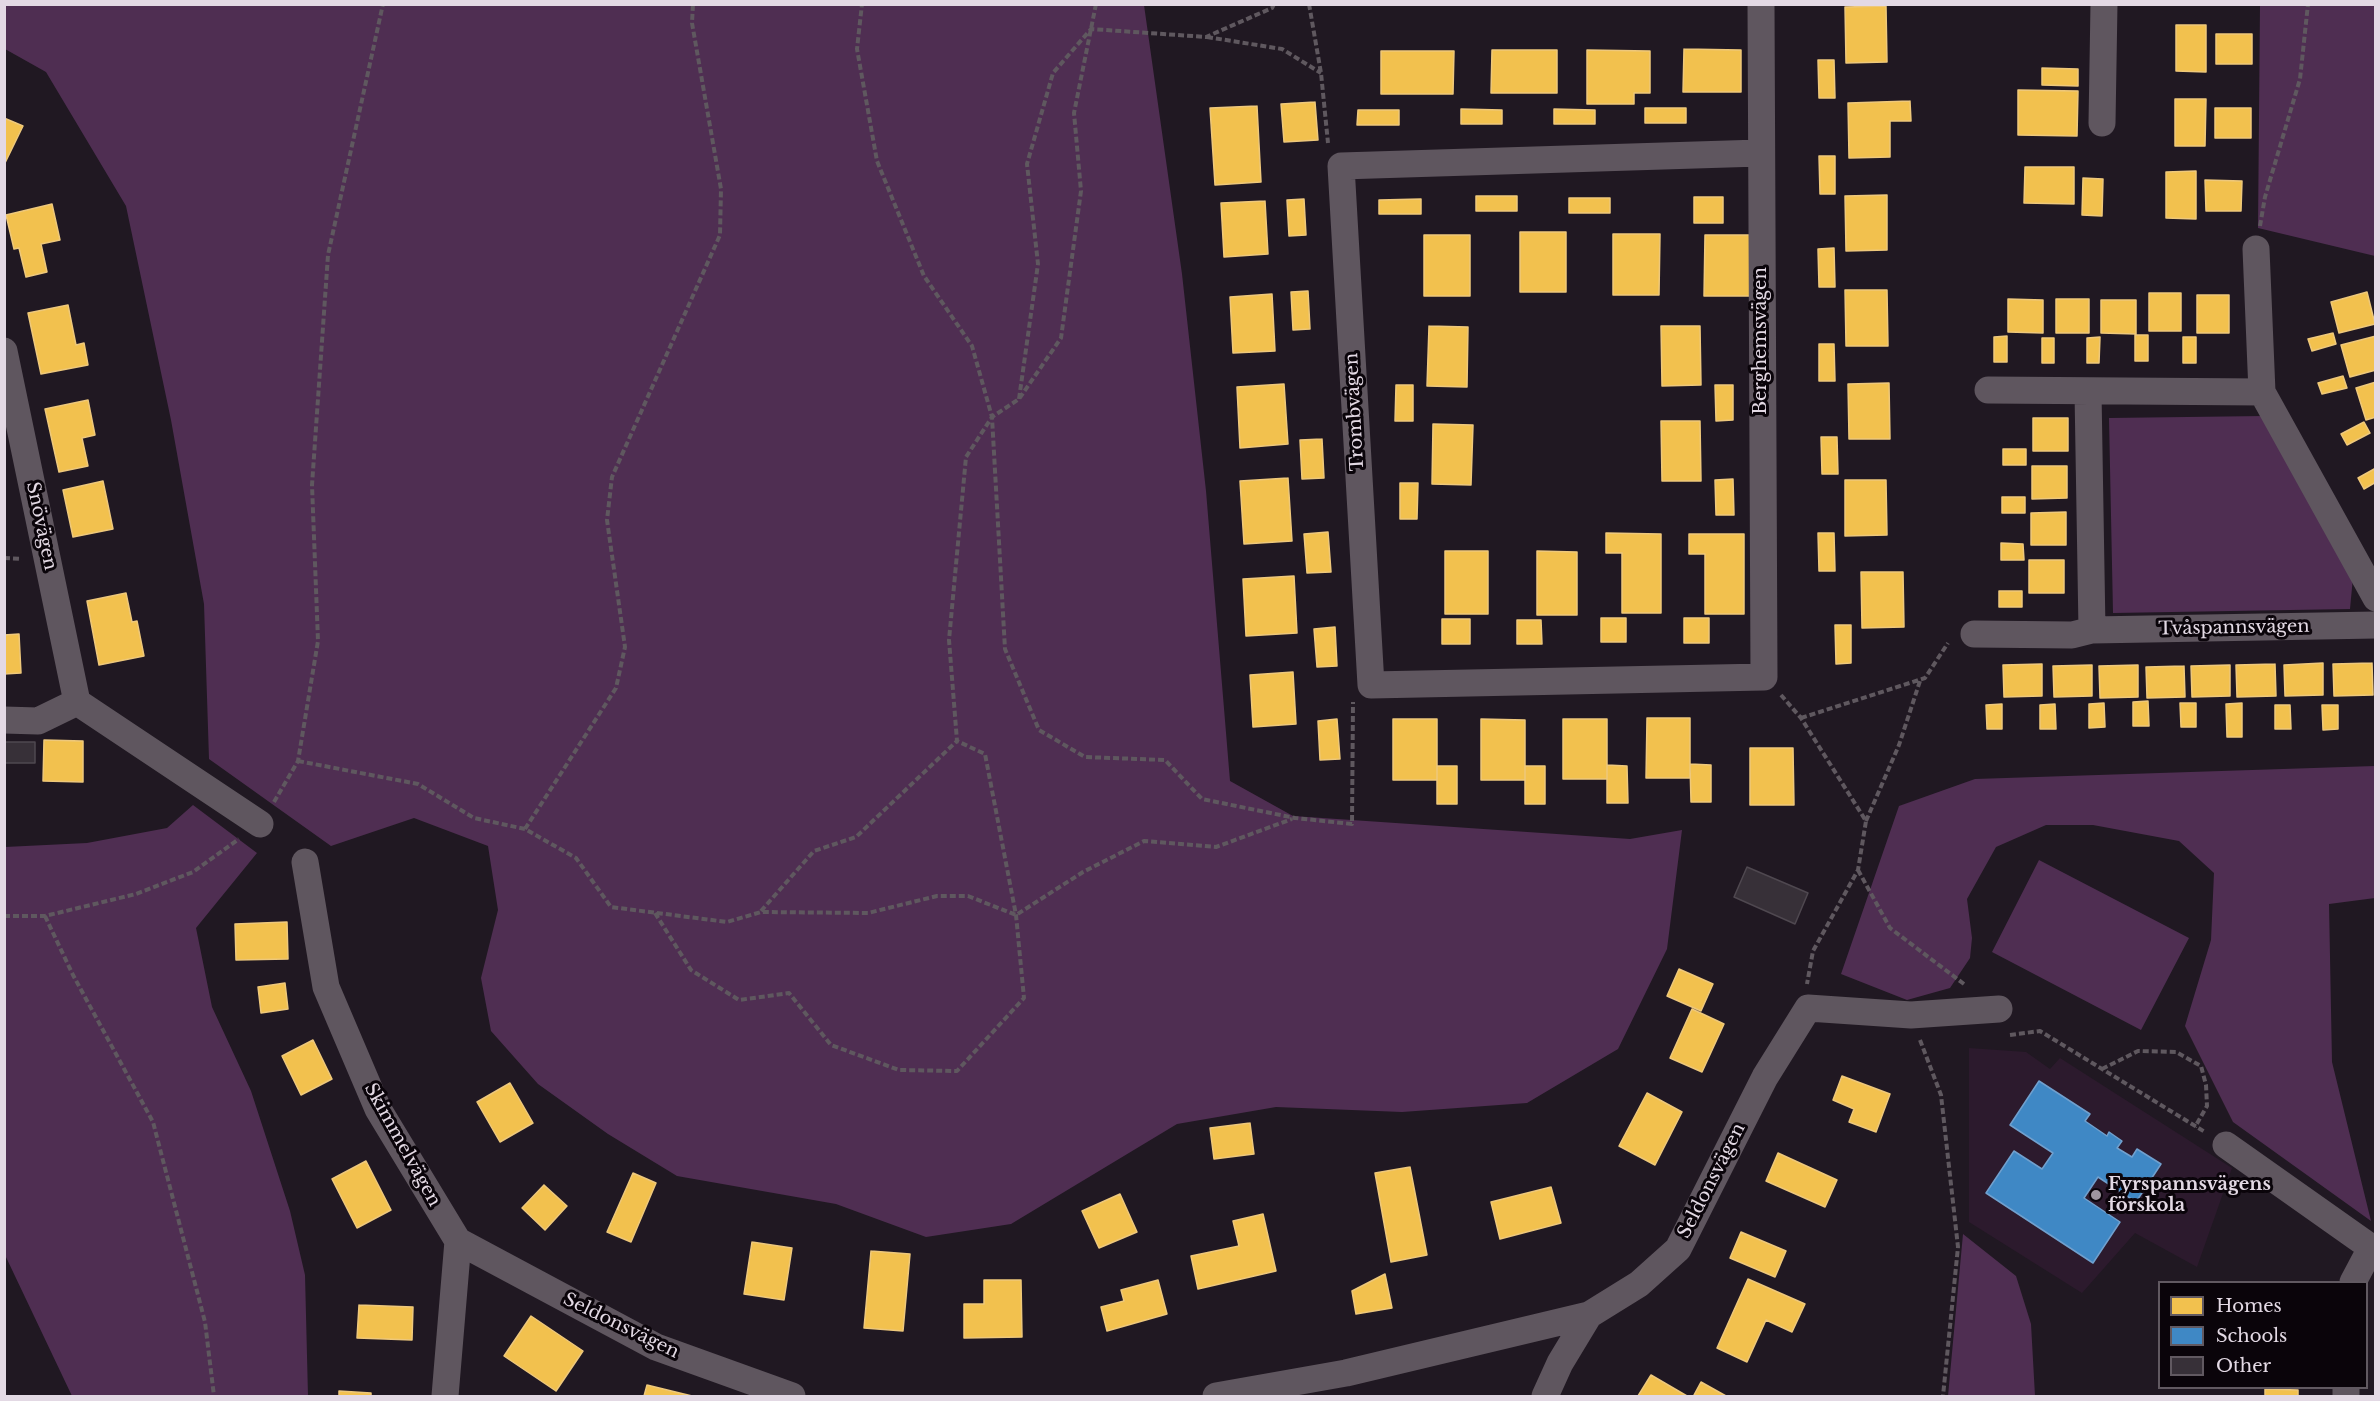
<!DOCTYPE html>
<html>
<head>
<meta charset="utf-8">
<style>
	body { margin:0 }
	#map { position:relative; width:2380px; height:1401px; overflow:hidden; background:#201822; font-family:"Libre Baskerville",serif }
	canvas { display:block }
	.frame { position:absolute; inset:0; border:6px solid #e3d9e4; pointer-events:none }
	.legend { position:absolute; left:2158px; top:1281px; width:210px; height:108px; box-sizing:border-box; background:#0a040a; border:2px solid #615961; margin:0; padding:8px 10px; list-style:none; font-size:18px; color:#e3d9e4 }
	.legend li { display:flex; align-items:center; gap:12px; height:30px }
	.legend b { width:30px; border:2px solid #615961 }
</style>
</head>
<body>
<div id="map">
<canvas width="2380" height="1401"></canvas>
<div class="frame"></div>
<ul class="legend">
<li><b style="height:16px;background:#f2c14e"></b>Homes</li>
<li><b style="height:16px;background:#3f88c5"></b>Schools</li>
<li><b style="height:16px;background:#373038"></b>Other</li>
</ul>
</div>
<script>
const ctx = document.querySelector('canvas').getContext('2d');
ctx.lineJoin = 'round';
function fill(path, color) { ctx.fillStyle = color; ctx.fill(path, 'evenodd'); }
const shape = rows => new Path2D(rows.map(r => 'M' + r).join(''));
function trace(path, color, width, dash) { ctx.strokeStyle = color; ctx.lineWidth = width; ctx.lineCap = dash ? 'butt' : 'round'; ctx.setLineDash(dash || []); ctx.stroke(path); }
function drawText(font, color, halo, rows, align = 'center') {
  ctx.font = font + ' "Libre Baskerville",serif'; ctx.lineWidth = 6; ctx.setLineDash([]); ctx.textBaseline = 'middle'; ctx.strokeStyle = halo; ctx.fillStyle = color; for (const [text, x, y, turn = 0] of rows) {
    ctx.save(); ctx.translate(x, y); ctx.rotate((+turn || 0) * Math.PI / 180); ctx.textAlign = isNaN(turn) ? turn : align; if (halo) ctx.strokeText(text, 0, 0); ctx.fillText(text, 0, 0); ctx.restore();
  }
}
fill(shape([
	[1969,1048,2026,1052,2050,1069,2060,1058,2232,1168,2197,1267,2135,1233,2082,1293,1969,1222]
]), '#2c1a2d');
fill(shape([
	[4,5,1144,5,1182,274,1206,491,1230,781,1293,816,1630,839,1682,830,1667,949,1618,1049,1527,1103,1402,1112,1276,1107,1177,1124,1011,1224,926,1237,836,1204,677,1176,608,1134,538,1084,491,1031,481,978,498,910,488,846,414,818,331,846,209,759,204,604,171,420,126,206,46,72,5,49],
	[2260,5,2375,5,2375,256,2258,228],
	[2264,416,2353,577,2350,609,2113,613,2109,418],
	[2375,766,2375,898,2329,904,2332,1062,2371,1221,2233,1122,2185,1026,2211,940,2214,873,2179,841,2093,825,2046,825,1996,847,1967,899,1972,938,1970,958,1950,988,1907,1000,1841,974,1899,806,1975,779],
	[193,805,257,853,196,928,212,1007,251,1091,290,1211,305,1275,308,1396,72,1396,5,1255,5,847,87,843,167,828],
	[2039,860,2189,938,2141,1030,1992,952],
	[1963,1234,2016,1276,2031,1324,2035,1396,1948,1396]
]), '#4f2e52');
const homes = shape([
	[1886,6,1887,62,1846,63,1845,7,1886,6],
	[2176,25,2206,25,2206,72,2176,71,2176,25],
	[2216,34,2252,34,2252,64,2216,64,2216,34],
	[1684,49,1741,50,1741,92,1683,92,1684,49],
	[1492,50,1557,50,1557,93,1491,93,1492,50],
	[1587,50,1650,51,1650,93,1634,93,1634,104,1587,104,1587,50],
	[1381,51,1454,51,1453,94,1381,94,1381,51],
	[1818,60,1834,60,1835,98,1819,98,1818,60],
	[2042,68,2078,69,2078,86,2042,85,2042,68],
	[2018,90,2078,91,2077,136,2018,135,2018,90],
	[2175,99,2206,99,2205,146,2175,146,2175,99],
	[1910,101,1911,121,1890,121,1890,157,1849,158,1848,103,1910,101],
	[1315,102,1318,140,1284,142,1281,104,1315,102],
	[1257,106,1261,182,1215,185,1210,108,1257,106],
	[1645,108,1686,108,1686,123,1645,123,1645,108],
	[2215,108,2251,108,2251,138,2215,138,2215,108],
	[1461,109,1502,110,1502,124,1461,124,1461,109],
	[1554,109,1595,110,1595,124,1554,124,1554,109],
	[1358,110,1399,110,1399,125,1357,125,1358,110],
	[4,118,23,126,4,165,4,118],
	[1819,156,1835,156,1835,194,1820,194,1819,156],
	[2025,167,2074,167,2074,204,2024,203,2025,167],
	[2196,171,2196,219,2166,218,2166,172,2196,171],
	[2083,178,2103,179,2102,216,2082,215,2083,178],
	[2205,180,2242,181,2241,211,2206,211,2205,180],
	[1887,195,1887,250,1846,251,1845,196,1887,195],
	[1476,196,1517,196,1517,211,1476,211,1476,196],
	[1694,197,1723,197,1723,223,1694,223,1694,197],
	[1569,198,1610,198,1610,213,1569,213,1569,198],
	[1304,199,1306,235,1289,236,1287,200,1304,199],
	[1421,199,1421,214,1379,214,1379,200,1421,199],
	[1265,201,1268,254,1224,257,1221,203,1265,201],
	[52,204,60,240,41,244,47,272,26,277,19,248,14,249,6,215,52,204],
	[1520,232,1566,232,1566,292,1520,292,1520,232],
	[1613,234,1660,234,1659,295,1613,295,1613,234],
	[1424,235,1470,235,1470,296,1424,296,1424,235],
	[1705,235,1751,235,1751,296,1704,296,1705,235],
	[1834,248,1835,287,1819,287,1818,249,1834,248],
	[1845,290,1887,290,1888,346,1846,346,1845,290],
	[1308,291,1310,329,1293,330,1291,292,1308,291],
	[2367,292,2375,324,2339,333,2331,302,2367,292],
	[2149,293,2181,293,2181,331,2149,331,2149,293],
	[1272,294,1275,351,1233,353,1230,297,1272,294],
	[2197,295,2229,295,2229,333,2197,333,2197,295],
	[2008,299,2043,300,2043,333,2008,332,2008,299],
	[2056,299,2089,299,2089,333,2056,333,2056,299],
	[2101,300,2136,300,2136,334,2101,333,2101,300],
	[68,305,76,345,84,343,88,365,41,374,28,313,68,305],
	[1429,326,1468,327,1467,387,1427,386,1429,326],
	[1661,326,1700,326,1701,385,1662,386,1661,326],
	[2333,333,2336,344,2312,351,2308,339,2333,333],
	[2135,335,2148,335,2148,361,2135,361,2135,335],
	[2007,336,2007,362,1994,362,1994,337,2007,336],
	[2376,336,2376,370,2350,377,2341,345,2376,336],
	[2100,337,2099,363,2087,363,2087,338,2100,337],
	[2183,337,2196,337,2196,363,2183,363,2183,337],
	[2042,338,2054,338,2054,363,2042,363,2042,338],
	[1819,344,1834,344,1835,381,1819,381,1819,344],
	[2343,376,2347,388,2322,394,2318,383,2343,376],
	[2376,382,2376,417,2366,420,2356,388,2376,382],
	[1889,383,1890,439,1849,439,1848,384,1889,383],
	[1284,384,1288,444,1240,448,1237,387,1284,384],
	[1396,385,1413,385,1413,421,1395,421,1396,385],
	[1715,385,1733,385,1733,420,1716,421,1715,385],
	[88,400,95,435,82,438,88,466,59,472,45,409,88,400],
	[2033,418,2068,418,2068,451,2033,451,2033,418],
	[1661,421,1700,421,1701,481,1662,481,1661,421],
	[2364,422,2370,433,2347,445,2341,434,2364,422],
	[1433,424,1473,425,1471,485,1432,484,1433,424],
	[1821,437,1837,437,1838,474,1822,474,1821,437],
	[1322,439,1324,478,1302,479,1300,440,1322,439],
	[2003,449,2026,449,2026,465,2003,465,2003,449],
	[2032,466,2067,466,2067,498,2032,499,2032,466],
	[2376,468,2376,482,2364,489,2358,478,2376,468],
	[1288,478,1292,541,1244,544,1240,481,1288,478],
	[1733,479,1734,515,1716,515,1715,480,1733,479],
	[1845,480,1886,480,1887,535,1845,536,1845,480],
	[103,481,113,529,73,537,63,490,103,481],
	[1400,483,1418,483,1417,519,1400,519,1400,483],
	[2002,497,2025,497,2025,513,2002,513,2002,497],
	[2066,512,2066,545,2031,545,2031,513,2066,512],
	[1328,532,1331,572,1307,573,1304,534,1328,532],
	[1606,533,1661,534,1661,613,1622,613,1622,553,1606,553,1606,533],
	[1818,533,1834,533,1835,571,1819,571,1818,533],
	[1689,534,1744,534,1744,614,1705,614,1705,554,1689,554,1689,534],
	[2001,543,2023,544,2024,560,2001,560,2001,543],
	[1445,551,1488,551,1488,614,1445,614,1445,551],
	[1537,551,1577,552,1577,615,1537,615,1537,551],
	[2029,560,2064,560,2064,593,2029,593,2029,560],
	[1861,572,1903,572,1904,627,1862,628,1861,572],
	[1294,576,1297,633,1246,636,1243,579,1294,576],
	[1999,591,2022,591,2022,607,1999,607,1999,591],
	[126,593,132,622,137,621,144,656,99,665,87,601,126,593],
	[1601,618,1626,618,1626,642,1601,642,1601,618],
	[1684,618,1709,618,1709,643,1684,643,1684,618],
	[1442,619,1470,619,1470,644,1442,644,1442,619],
	[1517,620,1541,620,1542,644,1517,644,1517,620],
	[1835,625,1851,625,1851,663,1836,664,1835,625],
	[1335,627,1337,666,1317,667,1314,629,1335,627],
	[19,634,21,673,4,674,4,635,19,634],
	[2323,663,2323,695,2285,696,2284,665,2323,663],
	[2372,663,2373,695,2334,696,2333,664,2372,663],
	[2042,664,2042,696,2004,697,2003,665,2042,664],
	[2275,664,2276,696,2237,697,2236,665,2275,664],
	[2092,665,2092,696,2054,697,2053,666,2092,665],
	[2138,665,2138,697,2100,698,2099,666,2138,665],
	[2230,665,2230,696,2192,697,2191,666,2230,665],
	[2184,666,2185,697,2147,698,2146,667,2184,666],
	[1293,672,1296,724,1253,727,1250,675,1293,672],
	[2148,701,2149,726,2133,726,2133,702,2148,701],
	[2104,703,2105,727,2089,728,2089,704,2104,703],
	[2180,703,2196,703,2196,727,2181,727,2180,703],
	[2242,703,2242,737,2227,737,2226,704,2242,703],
	[2002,704,2002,729,1987,729,1986,705,2002,704],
	[2055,704,2056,729,2040,729,2040,705,2055,704],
	[2275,705,2290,705,2291,729,2275,729,2275,705],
	[2322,705,2338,705,2338,729,2323,730,2322,705],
	[1647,718,1690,718,1690,778,1646,778,1647,718],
	[1337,719,1340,759,1320,760,1318,721,1337,719],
	[1393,719,1437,719,1437,780,1393,780,1393,719],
	[1481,719,1525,720,1525,780,1481,780,1481,719],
	[1563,719,1607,719,1607,779,1563,779,1563,719],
	[44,740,83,741,83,782,43,781,44,740],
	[1750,748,1793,748,1794,805,1750,805,1750,748],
	[1690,764,1711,765,1711,802,1691,802,1690,764],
	[1607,765,1627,766,1628,803,1607,803,1607,765],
	[1437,766,1457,766,1457,804,1437,804,1437,766],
	[1525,766,1545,766,1545,804,1525,804,1525,766],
	[287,922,288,959,236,960,235,924,287,922],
	[1679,969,1713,984,1701,1011,1667,996,1679,969],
	[285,983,288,1009,261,1013,258,987,285,983],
	[1692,1009,1724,1024,1702,1072,1670,1058,1692,1009],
	[313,1040,332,1079,301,1095,282,1056,313,1040],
	[1842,1076,1890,1094,1876,1132,1849,1122,1854,1109,1833,1100,1842,1076],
	[510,1083,533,1123,500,1142,477,1102,510,1083],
	[1647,1093,1682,1112,1655,1165,1619,1146,1647,1093],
	[1250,1123,1254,1154,1214,1159,1210,1128,1250,1123],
	[1778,1153,1837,1180,1825,1207,1766,1181,1778,1153],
	[366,1161,391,1210,357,1228,332,1179,366,1161],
	[1410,1167,1427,1255,1391,1262,1375,1173,1410,1167],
	[633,1173,656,1183,631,1242,607,1232,633,1173],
	[544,1185,567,1206,545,1230,522,1208,544,1185],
	[1551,1187,1561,1223,1500,1239,1491,1202,1551,1187],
	[1120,1194,1137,1232,1099,1248,1082,1211,1120,1194],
	[1263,1214,1276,1271,1198,1289,1191,1256,1239,1246,1233,1221,1263,1214],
	[1741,1232,1786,1251,1775,1277,1730,1258,1741,1232],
	[752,1242,792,1248,784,1300,744,1294,752,1242],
	[871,1251,910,1254,903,1331,864,1328,871,1251],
	[1385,1274,1392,1308,1356,1314,1352,1291,1385,1274],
	[1748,1279,1805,1304,1792,1332,1766,1320,1747,1362,1717,1348,1748,1279],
	[984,1280,1021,1280,1022,1337,964,1338,964,1304,984,1304,984,1280],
	[1158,1280,1167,1314,1107,1331,1101,1307,1124,1301,1121,1290,1158,1280],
	[359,1305,413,1307,412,1340,357,1338,359,1305],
	[531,1316,583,1351,556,1391,504,1356,531,1316],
	[1651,1375,1687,1396,1638,1396,1651,1375],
	[1701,1382,1726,1396,1697,1396,1694,1395,1701,1382],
	[647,1385,692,1396,644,1396,647,1385],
	[2265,1389,2298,1390,2298,1396,2265,1396,2265,1389],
	[339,1391,371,1393,371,1396,339,1396,339,1391]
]);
fill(homes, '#f2c14e');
trace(homes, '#eec87b', 1.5);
const schools = shape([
	[2039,1081,2090,1114,2085,1121,2107,1136,2109,1132,2122,1141,2117,1148,2132,1157,2137,1149,2161,1164,2136,1202,2098,1177,2084,1198,2120,1222,2093,1263,1986,1193,2014,1151,2042,1169,2053,1153,2010,1125,2039,1081]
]);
fill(schools, '#3f88c5');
trace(schools, '#70a0ce', 1.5);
const building = shape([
	[4,742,35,742,35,763,4,763,4,742],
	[1747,867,1808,893,1795,924,1734,897,1747,867]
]);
fill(building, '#373038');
trace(building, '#4f4850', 1.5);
trace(shape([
	[1096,4,1074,113,1081,191,1061,338,1019,399,992,417,1005,649,1039,730,1085,757,1165,760,1202,799,1295,818,1352,824,1353,702],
	[1309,4,1321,73,1328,143],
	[1207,37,1282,49,1321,73],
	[2260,226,2265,197,2300,79,2308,4],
	[1019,399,1038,264,1027,164,1053,73,1091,29,1206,37,1272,8,1274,4],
	[4,558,22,559],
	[1781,695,1801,718,1866,821,1858,870,1813,951,1807,984],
	[1801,718,1925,678,1948,643],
	[298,761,418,784,474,818,525,829,576,858,611,907,727,922,761,912,868,913,937,896,968,896,1016,915,1083,872,1144,841,1216,847,1292,819],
	[274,802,298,761,318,641,312,485,328,255,383,4],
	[1866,821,1899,745,1920,681],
	[525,829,616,688,625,647,607,520,612,477,720,235,721,189,692,23,693,4],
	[1858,870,1890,928,1964,984],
	[761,911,814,851,856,837,957,741,949,640,966,457,992,417,972,346,924,276,877,161,857,49,862,4],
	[655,913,691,970,739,1000,789,993,831,1045,899,1070,957,1071,1024,998,1016,915,985,754,957,741],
	[4,916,45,916,136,894,193,872,239,839],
	[45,916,73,975,153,1122,205,1322,214,1396],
	[2010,1035,2040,1031,2205,1132],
	[1920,1040,1941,1095,1958,1247,1943,1396],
	[2102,1069,2138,1051,2176,1052,2201,1066,2206,1085,2207,1106,2195,1127]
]), '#5f585f', 4, [6, 3]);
trace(shape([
	[2102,123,2104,4],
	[1760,153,1341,166,1371,685,1764,677,1761,4],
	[2256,249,2262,392],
	[4,351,77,702,38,721,4,720],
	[1988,390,2262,392,2376,598],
	[2088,392,2092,630,2376,625],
	[1974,634,2072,635,2092,630],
	[77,702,260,824],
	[305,862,326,987,378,1109,458,1241,445,1396],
	[2226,1145,2376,1251],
	[458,1241,656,1347,792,1396],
	[2353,1282,2371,1248],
	[2346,1388,2346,1396],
	[1216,1396,1346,1373,1589,1315,1639,1284,1678,1249,1765,1077,1808,1008,1911,1015,1999,1009],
	[1545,1396,1560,1363,1589,1315]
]), '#5f565f', 27);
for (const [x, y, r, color] of [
	[2096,1195,6,"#9f95a0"]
]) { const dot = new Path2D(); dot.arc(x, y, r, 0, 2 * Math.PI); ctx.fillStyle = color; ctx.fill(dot); trace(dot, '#0a040a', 2); }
drawText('18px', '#e3d9e4', '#0a040a', [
	["Berghemsvägen",1761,341,-90],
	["Trombvägen",1355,412,-93],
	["Snövägen",41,526,78],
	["Tvåspannsvägen",2234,628,-1],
	["Skimmelvägen",402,1145,61],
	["Seldonsvägen",1712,1181,-63],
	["Seldonsvägen",621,1326,26]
]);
drawText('bold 18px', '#e3d9e4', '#0a040a', [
	["Fyrspannsvägens",2108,1185],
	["förskola",2108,1206]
], 'left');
</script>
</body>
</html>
